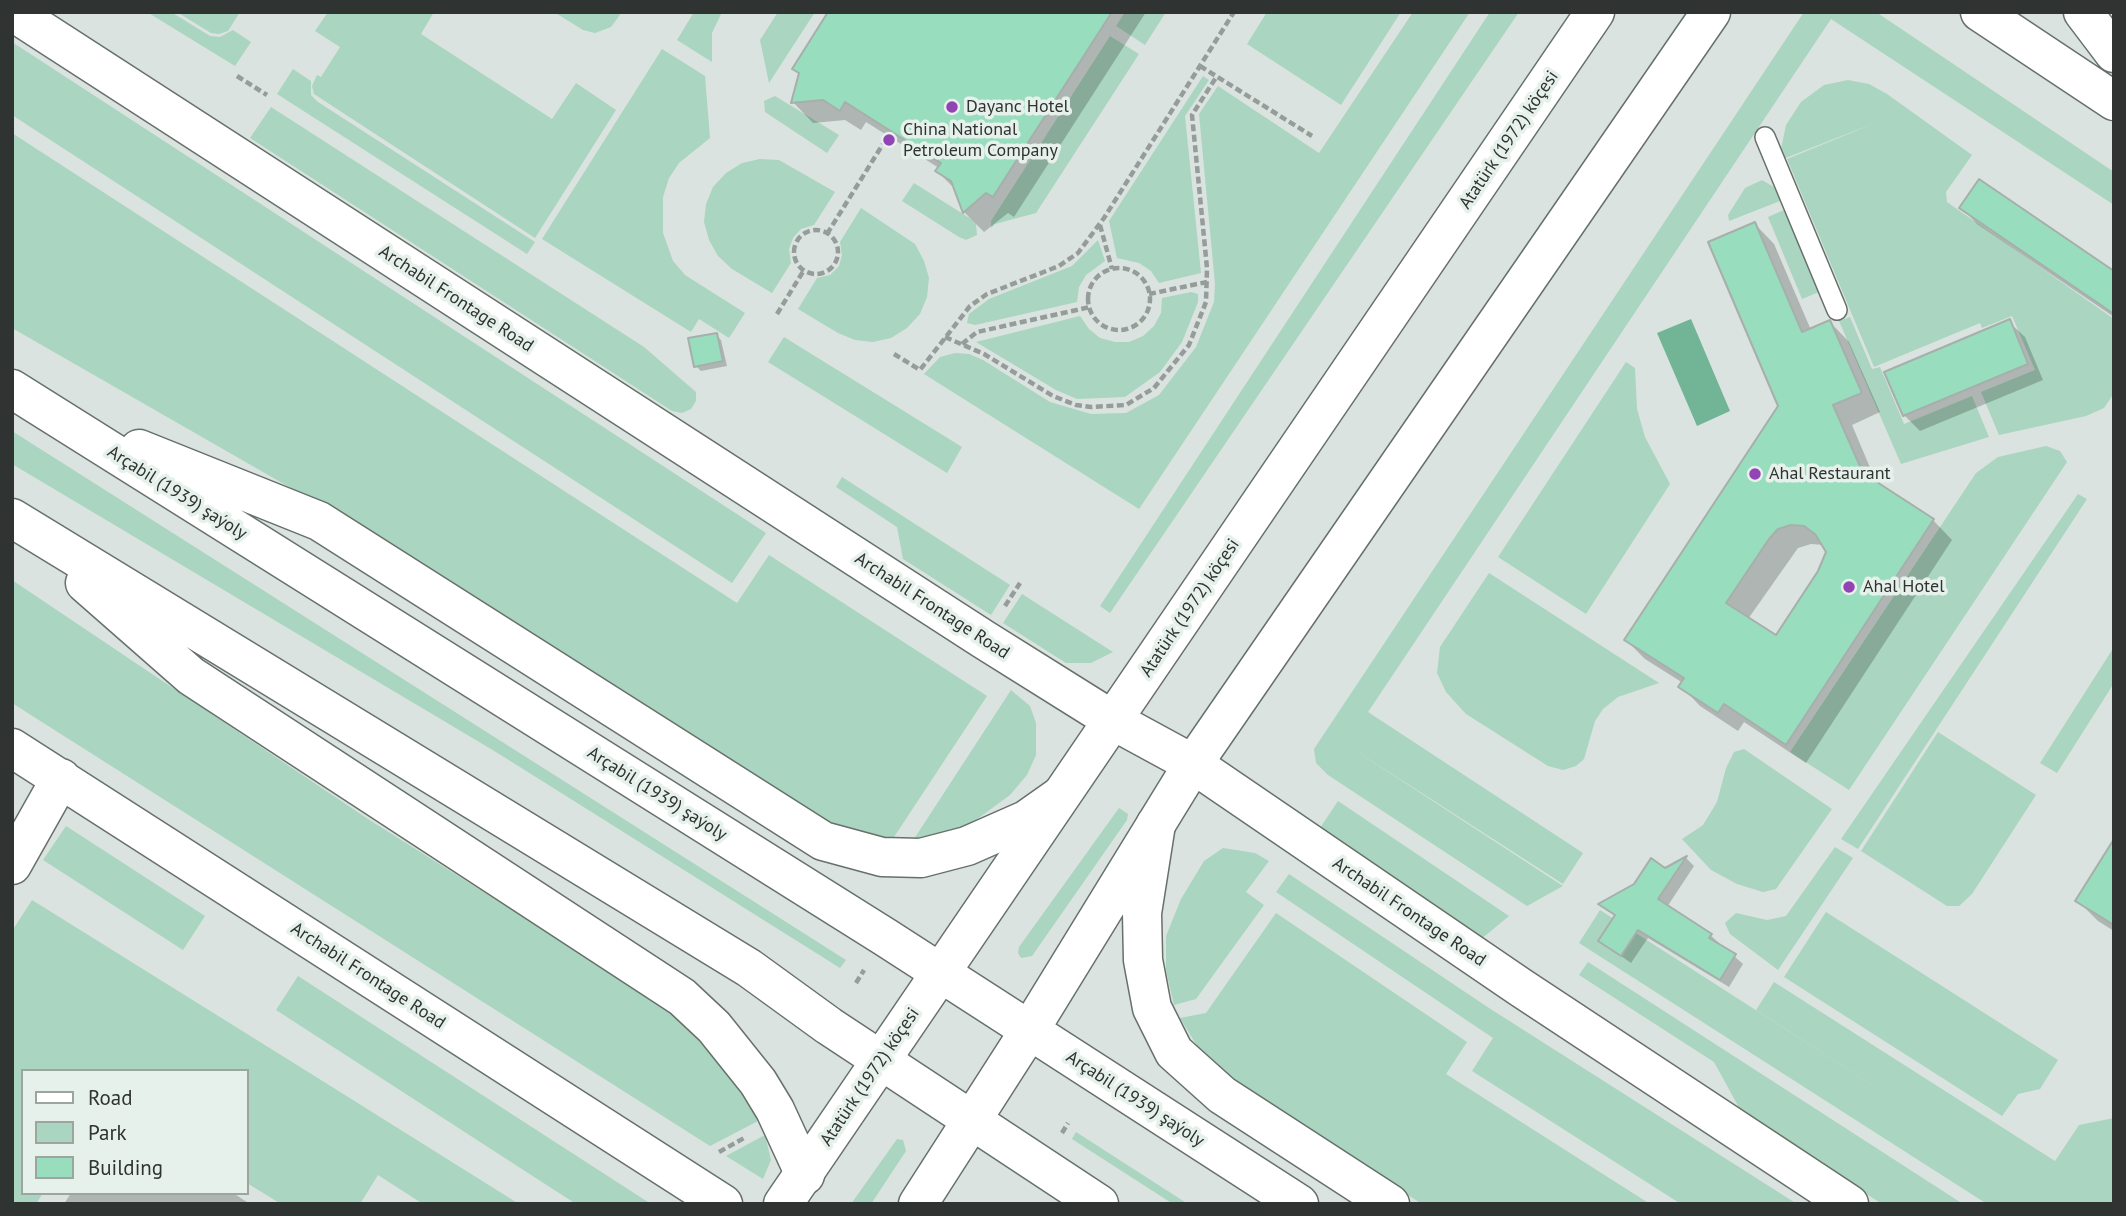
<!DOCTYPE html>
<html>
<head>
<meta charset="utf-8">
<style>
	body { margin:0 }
	#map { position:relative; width:2126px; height:1216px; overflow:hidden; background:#dae3df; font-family:"PT Sans",sans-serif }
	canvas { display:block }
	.frame { position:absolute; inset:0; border:14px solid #2f3331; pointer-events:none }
	.legend { position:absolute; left:21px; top:1069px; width:228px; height:126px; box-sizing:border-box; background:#e7f1ec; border:2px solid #9da5a1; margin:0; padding:9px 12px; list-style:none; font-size:21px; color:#2f3331 }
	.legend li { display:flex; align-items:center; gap:14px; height:35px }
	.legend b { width:35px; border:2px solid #9da5a1 }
</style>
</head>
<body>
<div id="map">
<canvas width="2126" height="1216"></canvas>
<div class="frame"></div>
<ul class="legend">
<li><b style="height:9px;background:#fff"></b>Road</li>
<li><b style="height:19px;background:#aad5c0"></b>Park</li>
<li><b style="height:19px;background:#98ddbd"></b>Building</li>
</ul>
</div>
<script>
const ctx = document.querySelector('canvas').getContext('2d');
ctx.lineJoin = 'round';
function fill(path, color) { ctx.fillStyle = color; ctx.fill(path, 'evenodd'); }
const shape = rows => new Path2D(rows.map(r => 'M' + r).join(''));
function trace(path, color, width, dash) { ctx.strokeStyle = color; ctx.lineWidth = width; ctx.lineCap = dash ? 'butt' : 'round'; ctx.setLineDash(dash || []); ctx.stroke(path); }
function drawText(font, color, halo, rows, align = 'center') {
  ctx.font = font + ' "PT Sans",sans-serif'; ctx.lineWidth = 7; ctx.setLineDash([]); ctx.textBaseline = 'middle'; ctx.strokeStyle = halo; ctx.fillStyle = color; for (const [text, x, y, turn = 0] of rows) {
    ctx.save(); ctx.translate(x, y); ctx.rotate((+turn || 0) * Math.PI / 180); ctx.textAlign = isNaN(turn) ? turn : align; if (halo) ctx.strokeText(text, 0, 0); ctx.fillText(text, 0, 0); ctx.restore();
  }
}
fill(shape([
	[147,12,171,12,210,36,220,37,233,30,251,42,235,66],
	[177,12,240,12,228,31,219,34,211,33],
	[328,12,434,12,421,34,552,119,576,83,616,110,535,238,314,94,312,86,317,75,321,77,340,47,315,31],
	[554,12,622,12,611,27,595,33,583,30],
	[694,12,722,12,712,33,712,62,677,40],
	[778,12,815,12,769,83,760,40],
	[1125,12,1166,12,1145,45,1116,26],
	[1267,12,1401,12,1341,105,1247,44],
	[1413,12,1470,12,1139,509,924,374,940,357,955,353,969,354,983,360,1050,402,1091,414,1126,413,1159,395,1196,347,1214,302,1215,284,1199,114,1218,86,1319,153],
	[1490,12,1519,12,1110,613,1100,606],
	[1804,12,1876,12,2114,172,2114,205,1831,19,1368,712,1583,853,1563,884,1347,745,1563,886,1527,906,1328,775,1316,763,1314,749],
	[1110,36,1139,54,1036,213,995,224,991,228,991,221],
	[12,42,766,533,732,583,12,115],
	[662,49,705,76,710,138,679,163,669,178,663,197,663,233,673,261,685,275,745,313,729,338,699,319,691,332,542,239],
	[293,69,311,81,311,95,318,102,535,242,527,254,277,94],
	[1203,76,1209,80,1185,116,1201,273,1159,283,1151,271,1139,263,1117,258,1109,221],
	[1848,80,1869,84,1887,94,1972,155,1946,192,1947,202,2114,319,2114,393,2104,408,2086,416,1999,435,1981,392,2035,370,2012,316,1982,328,1980,323,1874,367,1787,159,1880,121,1783,159,1781,149,1786,125,1801,102,1824,85],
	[775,96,839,135,827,153,765,112,764,101],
	[271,107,644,347,696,392,696,401,691,409,682,413,672,411,250,138],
	[12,133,737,603,769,555,987,696,892,840,838,826,814,814,317,503,12,328],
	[760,159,779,160,835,192,814,225,801,229,793,238,789,249,791,263,772,293,732,269,718,256,709,240,704,222,706,204,713,187,726,173,742,163],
	[1762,180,1774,187,1780,201,1729,221,1728,215,1745,188],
	[914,183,971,219,976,224,977,235,966,240,959,237,902,201],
	[861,208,915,244,924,261,929,278,927,297,920,314,907,328,891,338,873,342,855,340,838,333,798,309,817,278,830,275,839,266,842,255,840,242],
	[1784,210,1819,292,1802,299,1768,217],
	[1098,240,1105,261,1086,275,1079,287,1077,302,975,325,967,323,969,314,989,299,1072,266],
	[1191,292,1198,294,1198,302,1182,342,1160,372,1125,397,1077,399,1056,390,976,342,1080,316,1089,329,1100,338,1115,342,1129,342,1143,336,1154,326,1161,313,1162,298],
	[1850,317,1872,369,1880,367,1904,424,1972,396,1989,437,1901,464,1839,321],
	[784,337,962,447,947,473,768,362],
	[1626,362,1635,368,1637,409,1645,437,1670,484,1586,614,1498,557],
	[12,431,846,960,840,968,496,752,12,464],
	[2046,446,2060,451,2067,462,1849,790,1790,752,1976,473,1998,457],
	[842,477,1010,585,991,615,903,559,897,527,836,487],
	[2078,494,2087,499,1858,849,1841,839],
	[1489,573,1659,683,1618,697,1603,709,1595,721,1584,759,1576,766,1563,770,1548,766,1466,714,1446,692,1437,673,1440,647],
	[12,580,368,819,658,1002,714,1051,758,1121,710,1146,12,703],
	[1022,594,1113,652,1091,663,1066,663,1003,623],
	[2114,647,2114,683,2057,773,2040,763],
	[1011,690,1030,706,1036,723,1036,755,1027,775,1010,795,969,825,933,837,914,839],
	[1938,732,2036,795,1972,894,1959,906,1947,906,1861,851],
	[1744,749,1832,809,1776,889,1763,892,1737,884,1711,870,1682,839,1703,825,1717,802,1726,768,1734,752],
	[1338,801,1509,916,1480,940,1318,831],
	[1119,808,1128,814,1127,820,1032,956,1021,958,1018,953,1019,947],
	[66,826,205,916,183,950,43,860],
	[1835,847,1853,858,1778,970,1730,934,1725,923,1736,913,1767,920,1786,916],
	[1223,848,1255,853,1269,861,1246,892,1264,905,1196,999,1174,1005,1166,971,1166,936,1181,899,1204,861],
	[1289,874,1489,1008,1797,1204,1681,1204,1472,1071,1493,1038,1276,892],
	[32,900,305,1070,519,1204,423,1204,378,1175,360,1204,281,1204,247,1183,247,1071,23,1071,23,1193,43,1193,36,1204,12,1204,12,931],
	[1600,910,1961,1142,1756,1010,1774,982,2055,1161,2079,1125,2114,1118,2114,1204,1987,1204,1579,943],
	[1826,912,2058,1060,2040,1089,2018,1094,2002,1116,1784,977],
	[1276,913,1467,1042,1446,1074,1650,1204,1422,1204,1222,1075,1202,1054,1180,1018,1206,1013],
	[1588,962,1963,1204,1882,1204,1742,1113,1714,1062,1579,975],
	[298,976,651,1204,576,1204,276,1010],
	[1076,1132,1188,1204,1173,1204,1072,1139],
	[765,1135,771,1160,763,1179,726,1156],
	[897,1139,903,1140,906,1151,871,1204,851,1204]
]), '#aad5c0');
fill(shape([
	[1691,319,1730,411,1697,426,1657,333]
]), '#71b596');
fill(shape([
	[831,12,1146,12,1014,217,1008,213,984,232,964,212,956,190,937,171,939,168,866,122,861,130,845,120,813,123,793,102,800,74,794,69],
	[1962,208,2114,273,2114,317,1977,224],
	[1755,224,1774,244,1811,330,1830,322,1849,342,1880,412,1852,425,1877,484,1933,520,1952,540,1806,763,1744,722,1738,731,1700,706,1681,686,1683,683,1645,659,1626,640,1780,406],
	[1811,544,1824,545,1828,552,1820,572,1777,638,1748,619,1798,548],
	[2009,322,2025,337,2043,380,1920,431,1904,415],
	[716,335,721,340,727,366,701,371,696,366],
	[2114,843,2114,931,2098,921,2078,901],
	[1686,858,1694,866,1667,907,1710,935,1743,964,1729,987,1648,938,1631,963,1600,941,1616,917,1601,904],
	[71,1193,233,1193,250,1204,64,1204]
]), '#0003');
const building = shape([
	[828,12,1112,12,993,197,986,193,963,213,951,181,935,171,941,163,845,102,840,111,823,100,791,103,799,73,792,69,828,12],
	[1979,179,2114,271,2114,314,1959,208,1979,179],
	[1755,222,1802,332,1830,320,1862,393,1833,405,1863,473,1934,519,1786,745,1724,704,1718,713,1678,687,1684,678,1624,640,1778,406,1708,242,1755,222],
	[1791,525,1804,526,1815,534,1826,552,1818,571,1776,635,1726,603,1769,539,1778,529,1791,525],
	[2010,319,2028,364,1903,416,1884,372,2010,319],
	[717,333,723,361,694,367,688,338,717,333],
	[2114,839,2114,925,2075,901,2114,839],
	[1687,856,1658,899,1712,934,1709,938,1736,954,1720,980,1638,930,1621,956,1598,941,1615,915,1598,904,1634,884,1651,858,1665,868,1687,856]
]);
fill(building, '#98ddbd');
trace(building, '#a6afab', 2);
const service = shape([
	[1765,137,1837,310]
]);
const minor = shape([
	[13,12,983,639,1114,721,1193,764,1520,987,1849,1204],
	[1980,12,2114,101],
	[2083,12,2114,53],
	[12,748,723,1204],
	[12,865,61,778]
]);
const secondary = shape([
	[783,1204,1595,12],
	[918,1204,1029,1031,1193,764,1711,12]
]);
const primary = shape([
	[12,389,885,937,1299,1204],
	[139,449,319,521,823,841,882,857,921,858,967,846,1026,820,1060,796],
	[12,518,749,968,829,1026,1099,1204],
	[85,583,191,676,682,997,714,1027,758,1082,775,1110,805,1175],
	[1156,824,1142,913,1143,960,1152,1008,1174,1052,1222,1095,1390,1204]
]);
trace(service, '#67706b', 22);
trace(minor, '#67706b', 41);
trace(secondary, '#67706b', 41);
trace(primary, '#67706b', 41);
trace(shape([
	[1200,66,1312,136],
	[237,76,267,95],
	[1100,225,1112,269],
	'794 252a22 22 0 1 1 44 0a22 22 0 1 1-44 0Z',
	[827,234,883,144],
	'1088 299a31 31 0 1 1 62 0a31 31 0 1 1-62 0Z',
	[1149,294,1207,282],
	[777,314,804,270],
	[945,337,984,354,1053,396,1076,405,1091,407,1126,405,1154,388,1189,345,1206,302,1207,268,1192,115,1217,76],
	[962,344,977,332,1090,307],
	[894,354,920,370,970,306,987,294,1059,266,1078,253,1104,218,1234,12],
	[1005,606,1020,583],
	[856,983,864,970],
	[1062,1133,1068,1123],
	[719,1152,746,1137]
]), '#959c99', 4.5, [7, 3.5]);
trace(service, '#fff', 19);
trace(minor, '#fff', 38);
trace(secondary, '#fff', 38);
trace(primary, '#fff', 38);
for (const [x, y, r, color] of [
	[952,107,7,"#9244b4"],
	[889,140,7,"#9244b4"],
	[1755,474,7,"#9244b4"],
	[1849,587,7,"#9244b4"]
]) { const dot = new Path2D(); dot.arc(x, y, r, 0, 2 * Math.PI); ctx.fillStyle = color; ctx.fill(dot); trace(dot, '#e7f1ec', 2.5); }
drawText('18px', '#2f3331', '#e7f1ec', [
	["Dayanc Hotel",966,107],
	["China National",903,130],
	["Petroleum Company",903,151],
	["Ahal Restaurant",1769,474],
	["Ahal Hotel",1863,587]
], 'left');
drawText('18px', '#2f3331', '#e7f1ec', [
	["Atatürk (1972) köçesi",1509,140,-56],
	["Archabil Frontage Road",456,299,33],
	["Arçabil (1939) şaýoly",177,493,32],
	["Archabil Frontage Road",932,606,33],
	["Atatürk (1972) köçesi",1190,608,-56],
	["Arçabil (1939) şaýoly",657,794,32],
	["Archabil Frontage Road",1409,912,34],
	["Archabil Frontage Road",368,976,33],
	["Atatürk (1972) köçesi",870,1077,-56],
	["Arçabil (1939) şaýoly",1135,1099,33]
]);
</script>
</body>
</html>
